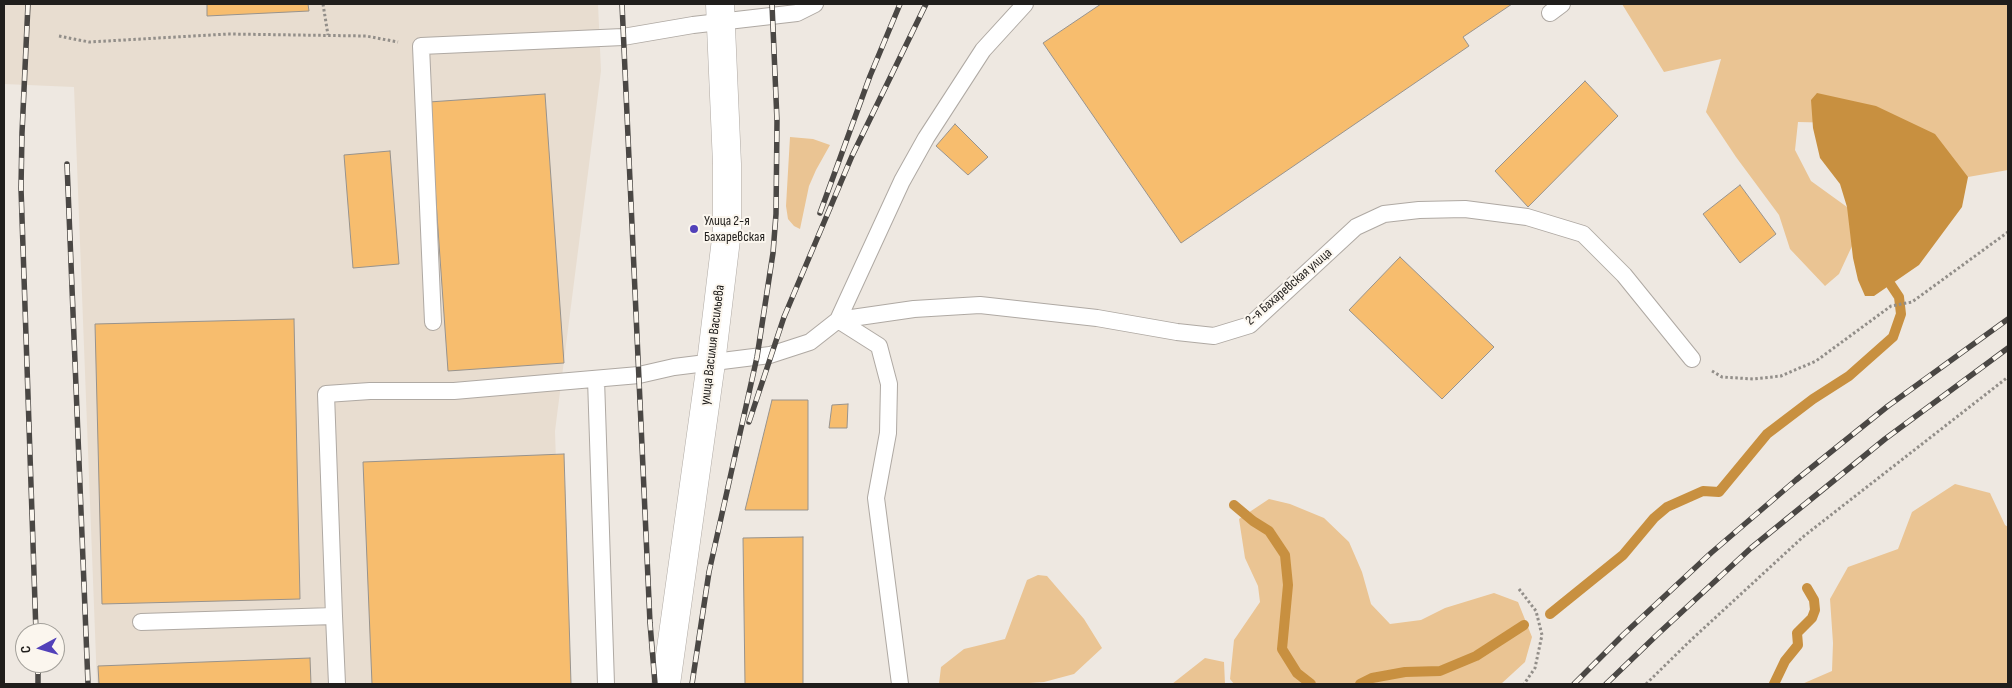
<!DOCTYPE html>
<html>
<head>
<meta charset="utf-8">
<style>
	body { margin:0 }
	#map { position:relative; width:2012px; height:688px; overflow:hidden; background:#eee8e1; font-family:"Sofia Sans Condensed",sans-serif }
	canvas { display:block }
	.frame { position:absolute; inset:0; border:5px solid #201e1c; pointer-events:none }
	.north { position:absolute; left:15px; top:623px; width:50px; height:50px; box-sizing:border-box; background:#fbf6ee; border:1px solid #a3a09a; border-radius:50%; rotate:264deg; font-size:14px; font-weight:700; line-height:20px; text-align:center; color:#201e1c }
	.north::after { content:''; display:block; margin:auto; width:18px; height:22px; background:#5241b9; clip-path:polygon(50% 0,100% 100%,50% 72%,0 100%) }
</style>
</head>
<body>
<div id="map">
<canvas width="2012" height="688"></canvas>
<div class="frame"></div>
<div class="north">С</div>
</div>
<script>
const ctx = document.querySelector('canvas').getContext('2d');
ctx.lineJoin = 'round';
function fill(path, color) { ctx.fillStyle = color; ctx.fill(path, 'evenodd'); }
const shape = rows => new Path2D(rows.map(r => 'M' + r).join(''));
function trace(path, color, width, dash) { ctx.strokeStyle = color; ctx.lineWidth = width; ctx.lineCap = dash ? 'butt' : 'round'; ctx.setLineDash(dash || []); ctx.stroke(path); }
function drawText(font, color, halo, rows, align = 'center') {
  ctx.font = font + ' "Sofia Sans Condensed",sans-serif'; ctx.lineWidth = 4; ctx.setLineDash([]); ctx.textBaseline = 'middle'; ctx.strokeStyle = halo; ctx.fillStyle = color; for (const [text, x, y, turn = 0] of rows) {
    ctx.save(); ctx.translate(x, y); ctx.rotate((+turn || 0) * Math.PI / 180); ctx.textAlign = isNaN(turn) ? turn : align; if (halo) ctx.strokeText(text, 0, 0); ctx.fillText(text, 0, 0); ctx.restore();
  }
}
fill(shape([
	[4,4,598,4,601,71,555,431,563,684,97,684,74,87,4,84]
]), '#e8ddd0');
fill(shape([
	[1622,4,2008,4,2008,170,1968,177,1840,123,1798,122,1795,150,1811,181,1847,207,1866,216,1839,274,1825,286,1790,249,1779,215,1736,157,1706,112,1721,59,1664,72],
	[790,137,813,139,830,145,816,170,809,186,800,229,794,226,788,219,786,206],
	[1955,484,1990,493,2005,525,2008,527,2008,684,1802,684,1832,671,1833,643,1830,599,1848,567,1898,549,1912,512],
	[1269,499,1290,504,1324,518,1349,542,1362,572,1371,604,1390,624,1421,620,1445,608,1494,593,1518,602,1532,637,1525,662,1501,684,1234,684,1230,679,1234,640,1260,602,1258,586,1245,558,1239,519],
	[1038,575,1047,576,1084,619,1102,648,1074,674,1044,682,1014,684,939,684,941,667,964,649,1005,639,1027,580],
	[1205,658,1224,662,1225,684,1172,684]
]), '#eac493');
fill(shape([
	[1817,93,1876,106,1935,134,1968,177,1962,207,1919,265,1874,296,1865,296,1858,280,1853,258,1847,207,1840,184,1820,158,1813,128,1811,100]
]), '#c89040');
trace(shape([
	[1234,505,1253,521,1269,531,1285,555,1288,585,1282,649,1297,673,1311,684],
	[1550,614,1623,555,1654,518,1667,507,1703,491,1719,492,1767,434,1813,399,1849,376,1893,337,1901,314,1899,297,1891,285],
	[1360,684,1372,678,1405,672,1440,671,1476,656,1524,625],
	[1774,684,1785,661,1798,645,1797,633,1812,618,1815,610,1814,600,1807,588]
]), '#c89040', 10);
const building = shape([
	[207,4,308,4,309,11,207,16,207,4],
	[1101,4,1512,4,1463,37,1469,46,1181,243,1043,43,1101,4],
	[1585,81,1618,116,1528,207,1495,171,1585,81],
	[545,94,564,363,448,371,429,102,545,94],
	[955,124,988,157,968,175,936,146,955,124],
	[390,151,399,264,353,268,344,155,390,151],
	[1740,185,1776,234,1740,263,1703,214,1740,185],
	[1400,257,1494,347,1442,399,1349,310,1400,257],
	[294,319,300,599,102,604,95,324,294,319],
	[772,400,808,400,808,510,745,510,772,400],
	[848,404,847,428,829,428,832,405,848,404],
	[564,454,571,684,372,684,363,462,564,454],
	[803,537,803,684,745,684,743,538,803,537],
	[310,658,311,684,99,684,98,666,310,658]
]);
fill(building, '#f7bd6e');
trace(building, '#98938d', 1);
const lane = shape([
	[1550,13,1562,4],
	[838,320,879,346,889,384,888,433,876,498,900,684],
	[838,320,902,181,926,138,983,50,1025,4],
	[433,322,421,46,623,37,693,25,797,13,815,4],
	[596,379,606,684],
	[334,616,337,684],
	[141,622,334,616,326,394,370,391,454,391,639,375,674,367,770,355,810,342,838,320,914,309,980,305,1097,318,1177,332,1214,336,1250,325,1356,227,1384,214,1419,210,1465,209,1527,217,1583,234,1624,275,1692,359]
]);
const secondary = shape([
	[666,684,711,363,727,231,727,164,720,4]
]);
trace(lane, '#afa9a3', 18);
trace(secondary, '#afa9a3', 29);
trace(shape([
	[323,4,328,35],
	[59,36,89,42,228,34,366,36,398,42],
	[1712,371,1722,377,1753,379,1781,376,1816,361,1891,306,1912,302,2008,232],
	[1519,589,1536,611,1542,635,1535,668,1524,684],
	[1646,684,1691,640,1804,536,2008,377]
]), '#928e89', 3, [2.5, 2.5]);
trace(lane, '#fff', 16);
trace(secondary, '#fff', 28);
const rail = shape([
	[28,4,22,133,21,188,36,633],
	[622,4,650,623,655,684],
	[67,164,88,684],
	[820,213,870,76,900,4],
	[749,422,784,317,852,156,926,4],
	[38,663,38,684],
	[692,684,709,572,757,357,773,253,776,214,777,121,772,4],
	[1574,684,1624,634,1711,553,1796,480,1888,406,2008,319],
	[1606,684,1659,633,1751,548,1885,439,2008,348]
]);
trace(rail, '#4a4744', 5.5);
trace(rail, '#fbf6ee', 4, [11]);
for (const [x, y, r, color] of [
	[694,229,5,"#5241b9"]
]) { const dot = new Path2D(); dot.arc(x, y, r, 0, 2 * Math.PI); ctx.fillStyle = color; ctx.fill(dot); trace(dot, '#fbf6ee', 2); }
drawText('14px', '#201e1c', '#fbf6ee', [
	["Улица 2-я",704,221],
	["Бахаревская",704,237]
], 'left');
drawText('14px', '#201e1c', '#fbf6ee', [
	["2-я Бахаревская улица",1289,287,-41],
	["улица Василия Васильева",713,345,-83]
]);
</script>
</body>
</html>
